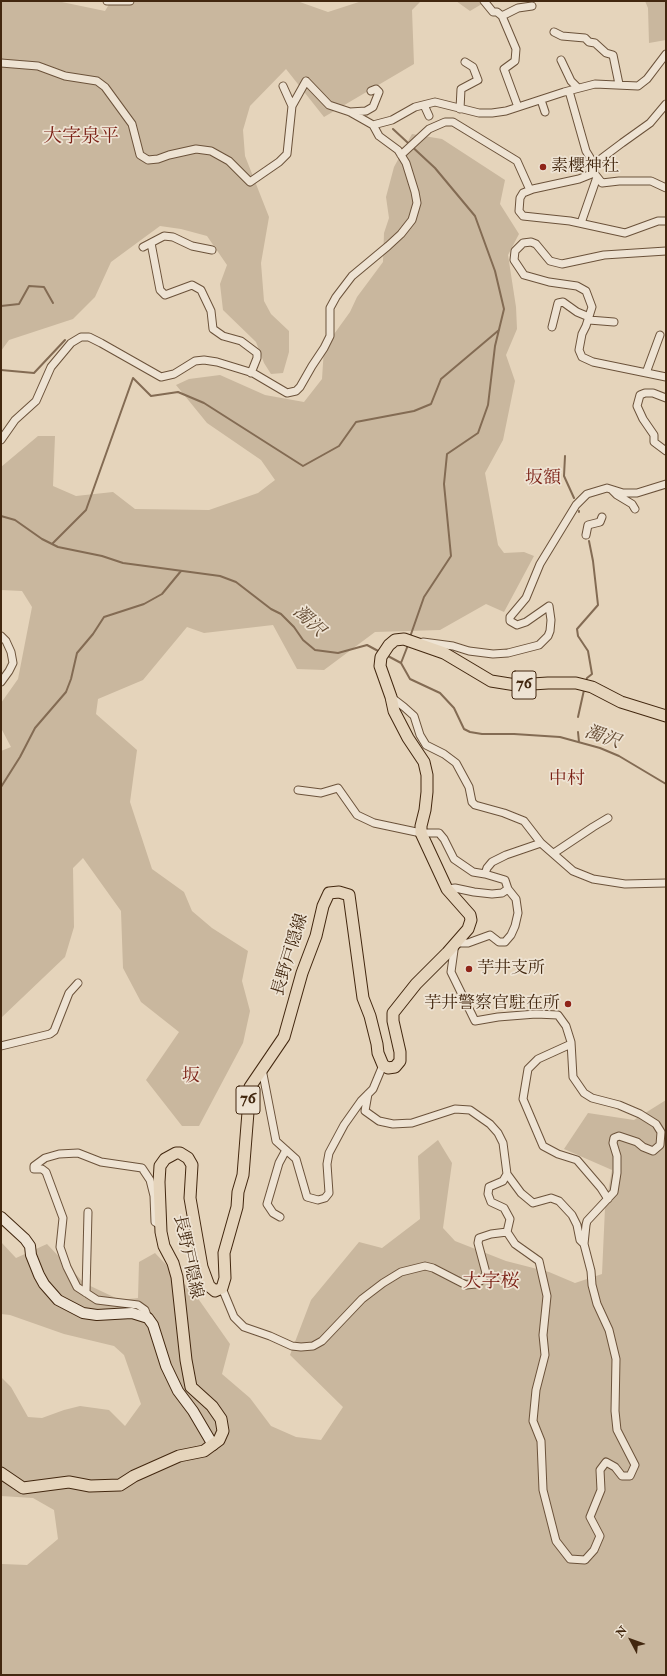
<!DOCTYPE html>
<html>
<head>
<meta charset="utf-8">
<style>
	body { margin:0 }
	#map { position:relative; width:667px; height:1676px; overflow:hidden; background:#e5d4bb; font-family:"IM FELL Double Pica",serif }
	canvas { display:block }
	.frame { position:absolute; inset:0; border:2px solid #42270f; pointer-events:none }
	.north { position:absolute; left:611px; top:1620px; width:40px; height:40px; -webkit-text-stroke:3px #eee3d3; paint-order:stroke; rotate:311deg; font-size:11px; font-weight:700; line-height:16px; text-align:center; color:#42270f }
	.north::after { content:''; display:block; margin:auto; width:14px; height:18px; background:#42270f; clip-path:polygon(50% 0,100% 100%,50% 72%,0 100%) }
</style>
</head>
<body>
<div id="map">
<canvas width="667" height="1676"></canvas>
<div class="frame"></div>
<div class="north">N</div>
</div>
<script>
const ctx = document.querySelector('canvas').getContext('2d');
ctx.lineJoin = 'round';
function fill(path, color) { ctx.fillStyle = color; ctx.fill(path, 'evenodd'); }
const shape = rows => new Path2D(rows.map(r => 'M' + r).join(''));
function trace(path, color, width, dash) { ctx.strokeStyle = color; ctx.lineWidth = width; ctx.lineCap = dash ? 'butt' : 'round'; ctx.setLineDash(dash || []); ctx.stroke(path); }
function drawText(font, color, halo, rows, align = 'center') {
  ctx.font = font + ' "IM FELL Double Pica","Noto Serif JP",serif'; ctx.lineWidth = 3.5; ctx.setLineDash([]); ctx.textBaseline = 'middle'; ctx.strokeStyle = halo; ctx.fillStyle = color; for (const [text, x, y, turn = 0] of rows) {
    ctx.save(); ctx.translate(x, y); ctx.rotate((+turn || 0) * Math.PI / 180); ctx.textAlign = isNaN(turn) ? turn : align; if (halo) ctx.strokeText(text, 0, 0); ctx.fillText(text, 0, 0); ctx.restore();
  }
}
fill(shape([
	[1,1,57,1,105,11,111,1,297,1,328,12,362,1,421,1,412,10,414,64,324,117,286,69,250,106,243,130,245,156,269,217,261,263,264,301,271,314,289,331,289,352,283,373,271,374,264,363,256,342,223,310,220,284,227,265,207,236,181,229,160,226,111,262,95,297,73,319,9,340,1,351],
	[456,1,487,1,470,11],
	[645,1,666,1,666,40,649,43,648,8],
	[412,134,442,139,505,180,500,204,519,234,508,255,516,307,517,329,506,355,515,381,503,440,485,473,498,545,504,553,524,552,534,556,504,612,486,604,440,630,375,632,324,670,297,669,273,625,204,633,187,627,143,680,98,699,96,714,137,750,130,802,152,869,184,892,192,911,212,928,248,951,242,981,250,1011,243,1043,199,1126,182,1126,146,1080,179,1032,141,1002,123,968,121,911,83,858,73,868,74,927,65,957,1,1018,1,751,11,747,1,728,1,703,18,679,32,607,22,591,1,590,1,467,38,436,55,436,53,486,76,496,113,492,135,509,209,510,258,493,275,480,261,460,207,423,176,385,189,379,220,375,265,395,304,402,322,379,324,348,350,312,357,297,383,262,384,233,389,218,386,197,394,167],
	[666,1100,666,1675,1,1675,1,1562,2,1564,27,1565,58,1539,54,1510,33,1498,1,1496,1,1377,11,1387,28,1417,42,1418,64,1410,80,1406,109,1410,125,1426,141,1404,124,1355,114,1346,64,1334,10,1315,1,1314,1,1242,16,1258,47,1244,84,1283,120,1300,138,1298,139,1262,155,1253,197,1297,230,1344,222,1374,250,1398,271,1426,296,1437,321,1440,343,1407,290,1355,311,1300,359,1242,382,1248,420,1219,418,1156,438,1140,452,1163,443,1228,455,1241,506,1261,549,1272,575,1283,602,1274,605,1208,612,1170,564,1149,588,1113,634,1120]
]), '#c9b79e');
trace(shape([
	[393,129,435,168,475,216,495,271,504,309,495,346,488,405,478,433,447,454,444,484,451,556,424,597,410,637],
	[1,306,19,304,29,286,44,287,53,303],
	[1,370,34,373,65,340],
	[565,456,564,476,574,498],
	[579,511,579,512],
	[1,516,15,520,42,539,58,547,102,556,123,563,220,576,236,582,271,609,281,614,294,627,303,640,315,650,338,653,367,645,380,652],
	[52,544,86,510,133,378,151,396,178,392,204,403,303,466,339,446,356,422,414,411,431,404,441,379,499,330],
	[386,655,401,663,410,679,440,693,454,708,464,729,470,732,482,734,514,734,560,737,600,748,619,756,666,784],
	[401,663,408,645],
	[586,681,587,678,592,674,588,651,578,636,577,629,598,605,593,561,589,541],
	[578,717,584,690],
	[578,732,579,742],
	[1,787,20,757,35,728,66,692,71,679,77,653,93,634,104,617,144,604,162,594,181,571]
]), '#836b53', 2);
const street = shape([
	[107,1,130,1],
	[484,1,493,12,497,12,502,16],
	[554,32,562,36,585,38,589,42,595,43,606,53,613,55,619,84],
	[561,60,571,81,578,88],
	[1,63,38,66,65,76,97,81,105,87,132,124,140,155,148,160,158,159,169,155,196,149,211,151,229,161,250,182,279,162,287,154,292,106,306,81,329,105,350,112,373,125,379,136,398,150,406,163,415,192,417,203,412,220,401,234,388,246,352,276,336,297,330,308,330,336,324,348,312,366,300,387,296,391,287,393,253,373,217,362,204,360,195,361,174,374,161,377,101,343,89,337,81,337,71,343,51,367,36,401,15,420,1,440],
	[283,86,292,106],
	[569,91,586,151,594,164],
	[541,100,545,112],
	[666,104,650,123,622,143,594,164,594,173,579,179,533,189,523,193,520,198,519,211,523,216,570,221,625,233,658,221,666,221],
	[424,105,429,116],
	[518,107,504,69,515,61,516,49,502,16,518,8,532,6],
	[460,109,461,89,478,80,473,67,465,62],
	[350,112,366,111,373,107,379,92,376,89,371,91],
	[373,125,392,120,415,107,435,102,479,113,492,113,506,111,564,92,595,84,638,86,647,79,666,54],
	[401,155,429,129,445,122,453,122,517,161,530,190],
	[594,173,602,183,619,181,651,181,666,188],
	[581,223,597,177],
	[151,243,160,290,165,295,192,285,201,290,211,311,213,329,223,336,241,341,257,353,257,358,251,373],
	[143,247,164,236,173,237,192,246,212,250],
	[666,251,604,255,562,264,550,261,536,244,531,242,523,243,515,251,514,260,524,275,549,282,577,286,586,291,592,307,586,326,582,334,579,350,582,357,593,362,666,377],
	[589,320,614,322],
	[552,327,558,303,563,302,577,312,589,317],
	[646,373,660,335],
	[666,398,653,393,645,393,640,395,637,406,643,419,654,435,654,442,666,451],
	[612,490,617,495,632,504,635,509],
	[586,535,588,525,600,522,602,517],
	[1,636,6,641,11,652,13,663,9,671,1,682],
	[423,642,453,646,469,651,493,654,508,653,539,645,548,636,550,631,551,620,549,606,526,622,517,625,510,621,510,617,526,598,540,564,576,505,587,494,607,488,623,493,637,493,666,484],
	[391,697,404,707,414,716,420,735,426,745,444,754,456,763,469,787,472,802,475,805,504,813,524,821,541,843,573,871,593,879,625,884,666,883],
	[298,790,321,793,338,788,357,815,374,823,421,833,439,833,444,839,454,859,473,872,485,874],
	[554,853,593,827,608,818],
	[447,889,455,888,474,892,492,894,502,893,508,889],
	[571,1044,538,1059,528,1069,523,1099,543,1146,558,1154,577,1160,601,1188,608,1199],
	[1,1046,50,1034,54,1031,69,993,78,983],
	[262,1069,276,1141,296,1159,307,1197,318,1200,325,1198,329,1193,327,1164,329,1153,344,1125,361,1101,373,1089,383,1065],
	[368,1094,365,1111,379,1121,393,1124,412,1123,455,1109,470,1110,490,1124,498,1133,503,1143,507,1174,521,1193,533,1203,551,1198,559,1201,572,1215,577,1225,580,1240,584,1244],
	[280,1217,273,1213,267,1204,279,1163,286,1150],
	[507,1232,515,1244,539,1261,547,1296,543,1335,545,1355,536,1390,533,1421,541,1441,543,1490,556,1541,570,1559,585,1560,594,1550,600,1536,590,1517,601,1490,600,1470,606,1462,615,1467,622,1476,630,1476,635,1465,617,1430,615,1411,616,1359,609,1330,597,1304,592,1285,591,1271,584,1244,586,1225,587,1221,614,1192,617,1173,617,1156,613,1143,614,1138,619,1136,637,1142,643,1147,653,1151,660,1145,661,1132,656,1124,640,1114,619,1105,592,1098,584,1093,573,1077,571,1042,566,1026,558,1015,536,1014,498,1017,475,1021,451,972,455,943,468,943,490,935,499,942,505,942,511,935,515,926,518,913,516,899,508,889,505,880,485,874,487,868,492,862,506,855,541,843],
	[222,1288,234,1317,244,1327,270,1336,292,1346,301,1347,313,1346,322,1341,362,1299,383,1283,401,1272,425,1266,433,1268,466,1285,476,1284,483,1279,486,1273,478,1243,479,1238,491,1234,507,1232,510,1219,504,1208,491,1202,488,1194,489,1187,503,1181,507,1174],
	[86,1293,88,1212],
	[148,1318,145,1310,138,1305,97,1300,77,1287,67,1267,60,1247,63,1218,46,1172,42,1169,34,1169,34,1166,45,1158,59,1154,78,1153,101,1162,142,1168,150,1180,154,1196,155,1222,160,1225]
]);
const secondary = shape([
	[1,1217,25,1239,30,1246,31,1255,39,1275,44,1284,58,1300,83,1313,97,1315,132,1313,148,1318,153,1325,166,1366,178,1391,193,1411,213,1445]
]);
const primary = shape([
	[1,1473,23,1488,69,1482,90,1486,120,1485,134,1476,179,1456,204,1451,219,1440,223,1431,221,1419,212,1406,191,1387,186,1360,177,1277,173,1263,164,1246,161,1232,159,1182,160,1166,165,1159,176,1153,180,1153,188,1158,192,1165,190,1198,202,1267,209,1286,215,1291,222,1288,225,1278,224,1253,237,1207,238,1192,243,1175,250,1087,284,1037,302,973,316,936,323,906,329,893,339,892,349,895,363,998,370,1016,377,1044,378,1053,383,1065,388,1068,395,1067,400,1061,400,1052,393,1021,393,1013,416,984,447,953,468,929,471,920,470,915,447,889,421,833,421,826,425,810,427,792,427,775,424,762,408,738,394,711,391,697,380,666,381,657,389,645,395,640,404,639,444,653,491,681,516,685,548,683,576,683,592,687,621,702,666,716]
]);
trace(street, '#6b523a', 9);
trace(secondary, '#42270f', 12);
trace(primary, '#42270f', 13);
trace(street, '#eee3d3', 7);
trace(secondary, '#eee3d3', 10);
trace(primary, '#e5d4bb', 11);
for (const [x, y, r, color] of [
	[543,167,4,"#8f2418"],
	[469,969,4,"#8f2418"],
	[568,1004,4,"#8f2418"]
]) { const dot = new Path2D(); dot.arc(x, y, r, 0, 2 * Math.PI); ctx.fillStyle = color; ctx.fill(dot); trace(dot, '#eee3d3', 1.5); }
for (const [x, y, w] of [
	[524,685,24],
	[248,1100,24]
]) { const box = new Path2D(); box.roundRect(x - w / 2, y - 14, w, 28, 3); ctx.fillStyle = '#eee3d3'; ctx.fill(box); trace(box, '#42270f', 1); }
drawText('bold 16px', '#42270f', null, [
	["76",524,685],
	["76",248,1100]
]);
drawText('17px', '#42270f', '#eee3d3', [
	["素櫻神社",551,167],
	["芋井支所",477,969],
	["芋井警察官駐在所",560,1004,"right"]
], 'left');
drawText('17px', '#42270f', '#eee3d3', [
	["長野戸隠線",291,955,-73],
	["長野戸隠線",187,1257,78]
]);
drawText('18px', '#7a1f14', '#eee3d3', [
	["坂額",543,479],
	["中村",567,780],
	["坂",191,1077]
]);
drawText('italic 18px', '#624931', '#eee3d3', [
	["濁沢",308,622,43],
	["濁沢",602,738,19]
]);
drawText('19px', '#7a1f14', '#eee3d3', [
	["大字泉平",81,138],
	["大字桜",491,1283]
]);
</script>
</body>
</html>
